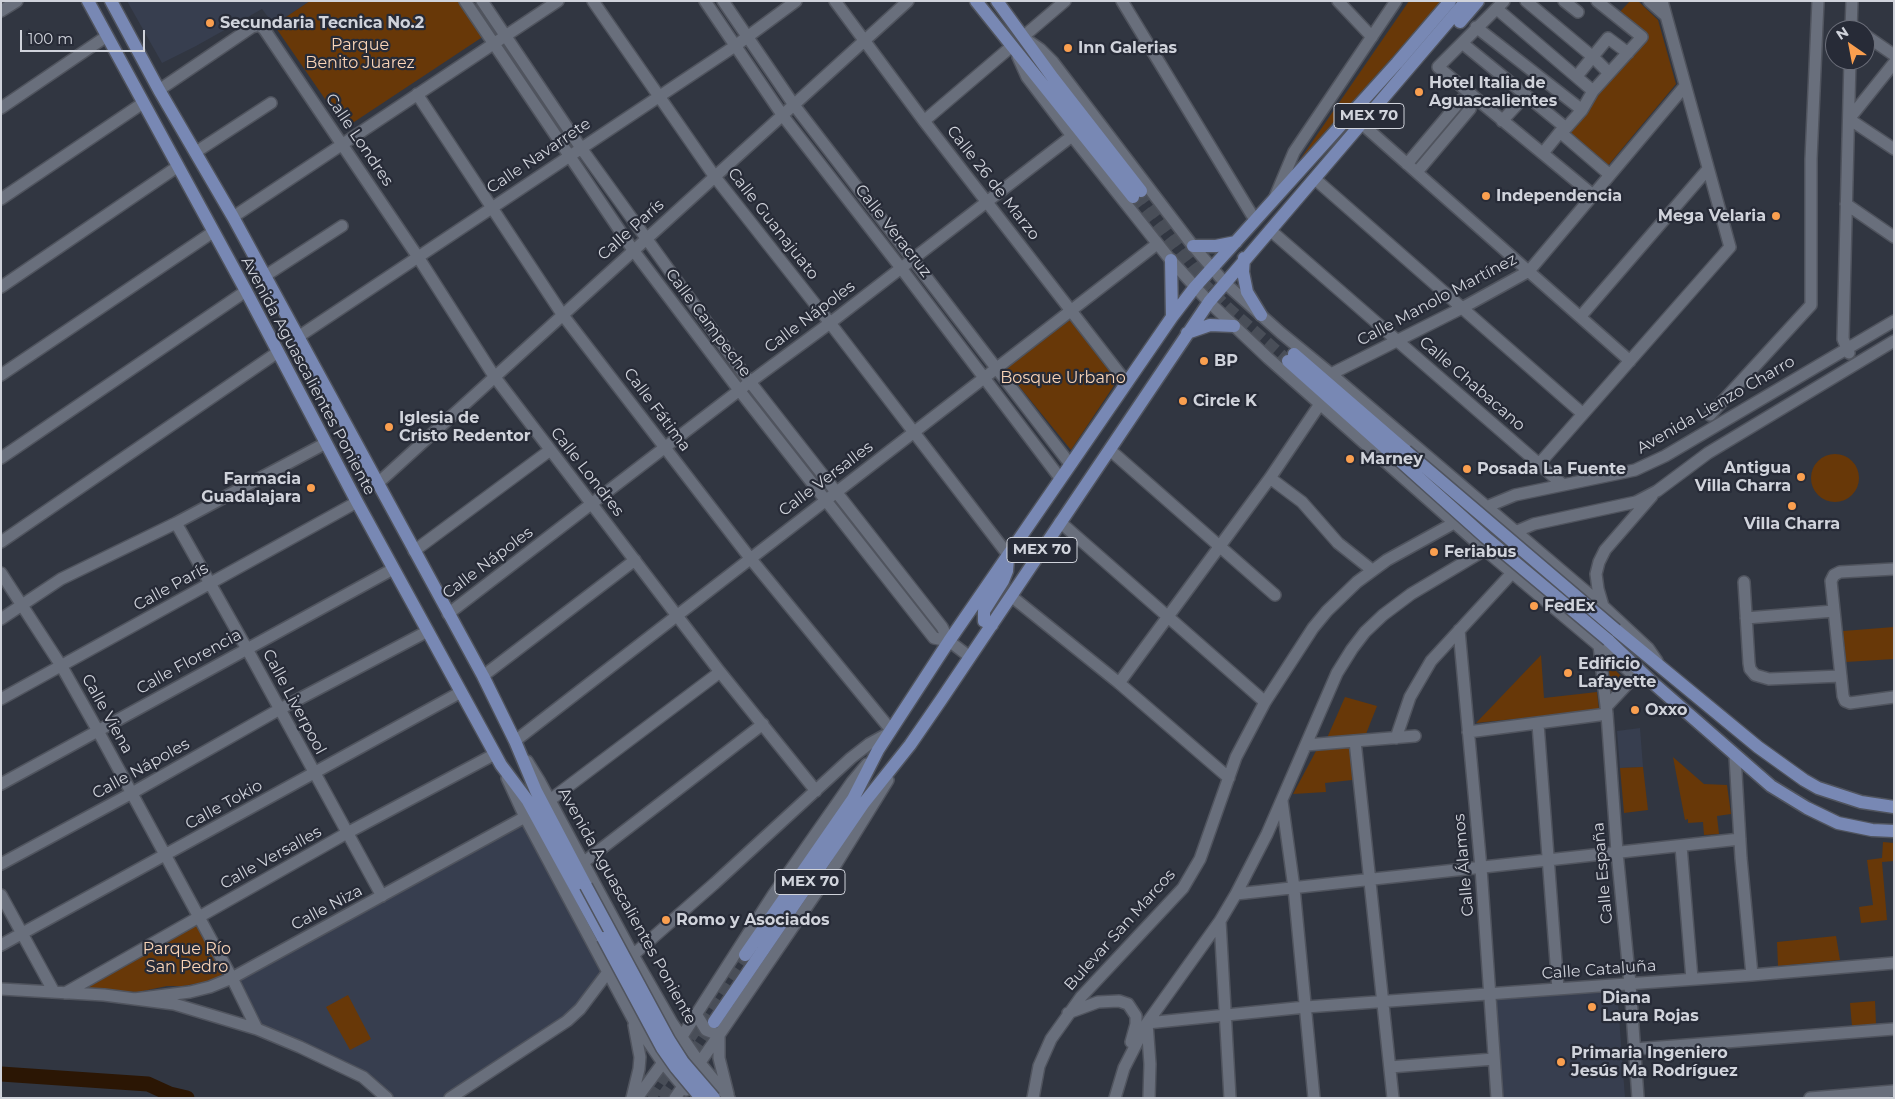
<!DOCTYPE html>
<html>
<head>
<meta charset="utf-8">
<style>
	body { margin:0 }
	#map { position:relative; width:1895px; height:1099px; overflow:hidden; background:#313641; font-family:Montserrat,sans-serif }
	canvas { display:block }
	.frame { position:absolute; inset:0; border:2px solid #d0d3db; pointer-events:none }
	.north { position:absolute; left:1825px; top:20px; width:50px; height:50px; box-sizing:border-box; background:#272b37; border:1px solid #6b6e79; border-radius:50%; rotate:327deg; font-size:14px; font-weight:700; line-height:20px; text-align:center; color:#d0d3db }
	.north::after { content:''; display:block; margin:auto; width:18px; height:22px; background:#fa9f4f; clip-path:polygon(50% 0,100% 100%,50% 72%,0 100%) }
	.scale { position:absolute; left:20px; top:30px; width:125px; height:22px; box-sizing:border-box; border:2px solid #d0d3db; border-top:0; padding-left:6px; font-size:15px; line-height:18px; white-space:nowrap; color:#d0d3db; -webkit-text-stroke:4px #272b37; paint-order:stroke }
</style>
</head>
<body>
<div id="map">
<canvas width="1895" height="1099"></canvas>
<div class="frame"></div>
<div class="north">N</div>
<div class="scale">100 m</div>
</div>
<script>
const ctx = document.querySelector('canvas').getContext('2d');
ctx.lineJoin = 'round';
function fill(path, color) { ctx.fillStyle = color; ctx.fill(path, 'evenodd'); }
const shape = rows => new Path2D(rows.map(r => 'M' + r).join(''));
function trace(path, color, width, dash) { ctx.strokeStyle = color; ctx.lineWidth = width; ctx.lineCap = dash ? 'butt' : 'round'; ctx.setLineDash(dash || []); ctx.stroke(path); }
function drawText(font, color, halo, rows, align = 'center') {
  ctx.font = font + ' Montserrat,sans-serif'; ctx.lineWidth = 4.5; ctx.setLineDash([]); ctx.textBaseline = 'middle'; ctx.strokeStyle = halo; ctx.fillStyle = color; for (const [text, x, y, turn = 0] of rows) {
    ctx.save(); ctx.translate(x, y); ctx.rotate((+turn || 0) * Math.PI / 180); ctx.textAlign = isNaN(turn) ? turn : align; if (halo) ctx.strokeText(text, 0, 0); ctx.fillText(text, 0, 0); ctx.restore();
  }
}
fill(shape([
	[127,1,310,1,274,25,262,9,196,46,162,63],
	[1640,728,1643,767,1620,768,1617,731],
	[525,817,608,972,580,1009,451,1098,387,1098,379,1090,257,1029,232,978],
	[1617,989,1625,1098,1503,1098,1496,999]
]), '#373e4f');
fill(shape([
	[310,1,461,1,484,36,345,128,274,25],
	[1409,1,1443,1,1299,161],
	[1630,1,1638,1,1658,20,1676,84,1606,168,1562,129,1642,37,1616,16],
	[1070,320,1117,381,1071,450,1005,369],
	'1811 478a24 24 0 1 1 48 0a24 24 0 1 1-48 0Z',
	[1894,627,1894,659,1846,662,1843,631],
	[1541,655,1544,698,1597,692,1599,710,1476,723],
	[1605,660,1625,680,1608,696],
	[1345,697,1377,706,1366,734,1327,738],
	[1351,747,1352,780,1325,783,1326,792,1293,794,1316,751],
	[1673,757,1704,784,1727,785,1731,814,1717,816,1719,834,1704,835,1703,822,1688,823,1688,819,1685,820],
	[1643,767,1648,810,1624,813,1620,768],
	[1883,842,1894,843,1894,861,1882,862,1887,920,1861,923,1859,907,1873,905,1867,860,1882,858],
	[197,924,225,975,205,982,183,986,167,986,138,992,79,990],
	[1836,936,1840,960,1778,966,1777,942],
	[348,995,371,1039,350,1050,326,1007],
	[1875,1001,1876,1024,1852,1026,1850,1003]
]), '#683808');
trace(shape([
	[1,1074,148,1084,170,1094,187,1098]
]), '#2b1604', 15);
trace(shape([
	[1141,191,1203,272],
	[1133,197,1200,280,1228,308,1288,361],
	[650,1098,745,955],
	[662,1098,714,1022]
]), '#494e58', 12, [12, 6]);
const minor = shape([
	[465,1,633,250,739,390,934,638,949,641,970,657],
	[482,1,581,148,750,382,942,627,949,641],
	[593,1,715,177,830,323,1009,556],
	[705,1,783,116,901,268,1060,478],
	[723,1,794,105,1070,464],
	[835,1,924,121,1127,383],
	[1122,1,1255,220],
	[1338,1,1372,37],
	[1504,1,1438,67,1593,195],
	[1526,1,1593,57,1609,73],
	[1564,1,1578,12],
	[1649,1,1666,16],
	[1497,9,1593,91],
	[1,11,17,1],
	[1476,27,1582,110],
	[1851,30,1852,1],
	[1865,35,1894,55],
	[1024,36,1065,1],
	[1027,40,1040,49,1053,62,1193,246,1225,283,1281,333,1331,374,1603,606,1648,648,1657,661],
	[1462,43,1566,128],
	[1018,57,1027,77,1072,136,1169,258,1209,302,1268,358,1485,550,1635,676,1651,682],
	[1894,63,1849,119,1894,149],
	[1577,76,1608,38,1628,53],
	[159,90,252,27,259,25,264,29,418,257,494,376,720,672,816,791],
	[417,94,562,314,750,558,891,730],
	[1,108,107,36],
	[924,121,1012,46],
	[1502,121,1526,95],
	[1362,124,1630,361],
	[1560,132,1610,175],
	[196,152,271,103],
	[1543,153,1560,132,1566,128,1582,110,1593,91,1642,37,1597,1],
	[1407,164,1461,100,1468,100,1471,106,1470,109,1417,172],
	[1315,179,1583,414],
	[1275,197,1294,152,1396,1],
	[1,199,143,103],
	[1846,204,1894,237],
	[233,217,558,1],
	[1270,230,1562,484],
	[265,276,342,226],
	[1,287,177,167],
	[1581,316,1708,169],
	[298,337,735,46,796,1],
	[1849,353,1843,339,1850,60],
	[1331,374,1462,308,1529,271,1685,86],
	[1,375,213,232],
	[1710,415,1811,305,1811,159,1818,1],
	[1110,450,1275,595],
	[1,458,246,291],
	[1539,464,1730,247,1662,1],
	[1270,478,1302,502,1338,543,1372,570],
	[377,484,908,1],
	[1060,522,1265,702],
	[176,523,247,649,382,896],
	[1,542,278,352],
	[414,551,549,451],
	[1894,569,1840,572,1834,575,1831,581,1843,696,1845,701,1850,703,1894,697],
	[1,573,62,667,98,731,232,978,257,1029],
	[1744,582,1749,663,1750,669,1755,675,1769,679,1841,676],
	[1011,596,1119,683,1229,778],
	[1603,606,1598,589,1596,574,1599,562,1605,550,1652,496],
	[448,614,750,382,830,323,1072,136],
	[1746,618,1834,611],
	[1,619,61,579,176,523,326,443],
	[1459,630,1481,868,1497,1098],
	[1599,645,1607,714,1617,852,1630,984,1638,1098],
	[483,676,635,560],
	[1119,683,1270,478,1320,404],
	[1,699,357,502],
	[1606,707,1635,676],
	[1538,724,1558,989],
	[1468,732,1607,714],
	[1396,738,1410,697,1431,661,1512,573],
	[515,741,1157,244],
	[1355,741,1393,1098],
	[1306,745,1415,736],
	[1735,756,1741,858,1752,975],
	[527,761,540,782,633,955,672,1023,699,1062,729,1098],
	[507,778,525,817,634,1021,663,1063,686,1090],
	[1,784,393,569],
	[550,800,720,672],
	[1282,801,1294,888,1314,1098],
	[1681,846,1692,979],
	[584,862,763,724],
	[1,864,132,793,280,709,428,631],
	[1236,894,1740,839],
	[1,895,54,992],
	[1220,921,1230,1098],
	[1,945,461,692],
	[633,955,715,883,851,758,869,744,889,733],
	[1,989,104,995,174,1004,257,1029,300,1047,363,1077,387,1098],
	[65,993,347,833,495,754],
	[134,999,190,992,210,987,232,978,525,817],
	[1068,1013,1098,1002,1119,1001,1128,1004,1136,1016,1136,1024,1131,1042],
	[696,1014,706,1030,719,1035,719,1058,728,1094],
	[1635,1049,1894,1029],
	[1390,1067,1494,1059],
	[450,1098,567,1021,580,1009,608,972],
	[632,1098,639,1069,640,1057,634,1025],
	[637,1098,681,1038,773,895,852,782,867,764],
	[675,1098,719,1035,836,864,888,780],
	[1033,1098,1039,1066,1051,1039,1081,997,1183,888,1200,859,1236,757,1265,702,1313,628,1327,611,1357,582,1387,560,1454,523,1486,507,1515,495,1635,470,1665,456,1894,321],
	[1115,1098,1124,1068,1147,1023,1220,921,1236,894,1267,834,1337,673,1352,649,1365,632,1383,615,1411,594,1515,532,1534,524,1636,502,1657,491,1708,453,1894,341],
	[1149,1098,1150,1064,1147,1023,1306,1007,1752,975,1894,963],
	[1810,1098,1894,1091]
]);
const major = shape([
	[88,1,246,291,357,502,495,754,501,765,528,801,603,938],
	[111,1,159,90,233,217,483,676,515,741,536,791,586,886],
	[976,1,1133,197],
	[997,1,1053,78,1141,191],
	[1460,22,1478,1],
	[1193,246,1216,246,1236,242],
	[1244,258,1243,272,1247,292,1261,315],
	[1171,260,1172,317],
	[1187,333,1210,325,1234,326],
	[1294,354,1406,451],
	[1288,361,1399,460],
	[992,625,984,621,984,611,1003,581,1007,571,1008,559],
	[1616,630,1758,747,1804,780,1818,788,1861,802,1894,807],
	[1608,640,1652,682,1771,786,1807,808,1838,823,1872,830,1894,831],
	[745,955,853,799,878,750,949,641,1172,317,1195,287,1397,63,1450,1],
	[714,1022,863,804,910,745,941,700,1209,302,1466,1]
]);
trace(minor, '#50545e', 14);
trace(major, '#50545e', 15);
trace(minor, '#696f7c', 11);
trace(major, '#7888b4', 12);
const majorBridge = shape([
	[1406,451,1616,630],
	[1399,460,1485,537,1608,640],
	[586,886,669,1040,683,1062,714,1098],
	[603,938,662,1048,676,1068,701,1098]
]);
trace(majorBridge, '#50545e', 15, []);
trace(majorBridge, '#7888b4', 12);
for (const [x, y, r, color] of [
	[210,23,5,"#fa9f4f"],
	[1068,48,5,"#fa9f4f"],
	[1419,92,5,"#fa9f4f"],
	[1486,196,5,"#fa9f4f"],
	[1776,216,5,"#fa9f4f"],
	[1204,361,5,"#fa9f4f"],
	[1183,401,5,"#fa9f4f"],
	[389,427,5,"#fa9f4f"],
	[1350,459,5,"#fa9f4f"],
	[1467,469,5,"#fa9f4f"],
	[1801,477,5,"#fa9f4f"],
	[311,488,5,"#fa9f4f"],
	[1792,506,5,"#fa9f4f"],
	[1434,552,5,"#fa9f4f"],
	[1534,606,5,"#fa9f4f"],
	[1568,673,5,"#fa9f4f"],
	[1635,710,5,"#fa9f4f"],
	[666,920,5,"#fa9f4f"],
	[1592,1007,5,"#fa9f4f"],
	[1561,1062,5,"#fa9f4f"]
]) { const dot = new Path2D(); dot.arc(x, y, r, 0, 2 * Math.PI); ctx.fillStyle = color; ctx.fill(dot); trace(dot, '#272b37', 2); }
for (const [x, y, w] of [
	[1369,116,70],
	[1042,550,70],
	[810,882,70]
]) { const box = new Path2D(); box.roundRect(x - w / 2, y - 12.5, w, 25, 4); ctx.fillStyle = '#272b37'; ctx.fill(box); trace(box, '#d0d3db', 1); }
drawText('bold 15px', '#d0d3db', null, [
	["MEX 70",1369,116],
	["MEX 70",1042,550],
	["MEX 70",810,882]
]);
drawText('bold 16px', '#d0d3db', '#272b37', [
	["Secundaria Tecnica No.2",220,23],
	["Inn Galerias",1078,48],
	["Hotel Italia de",1429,83],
	["Aguascalientes",1429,101],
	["Independencia",1496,196],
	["Mega Velaria",1766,216,"right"],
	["BP",1214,361],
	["Circle K",1193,401],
	["Iglesia de",399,418],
	["Cristo Redentor",399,436],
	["Marney",1360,459],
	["Antigua",1791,468,"right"],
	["Villa Charra",1791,486,"right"],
	["Posada La Fuente",1477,469],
	["Farmacia",301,479,"right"],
	["Guadalajara",301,497,"right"],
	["Villa Charra",1792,524,"center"],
	["Feriabus",1444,552],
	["FedEx",1544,606],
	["Edificio",1578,664],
	["Lafayette",1578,682],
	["Oxxo",1645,710],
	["Romo y Asociados",676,920],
	["Diana",1602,998],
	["Laura Rojas",1602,1016],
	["Primaria Ingeniero",1571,1053],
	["Jesús Ma Rodríguez",1571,1071]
], 'left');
drawText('16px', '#f9d4b7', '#272b37', [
	["Parque",360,45],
	["Benito Juarez",360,63],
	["Bosque Urbano",1063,378],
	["Parque Río",187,949],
	["San Pedro",187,967]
]);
drawText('16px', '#d0d3db', '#272b37', [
	["Calle Londres",359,140,56],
	["Calle Navarrete",539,156,-34],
	["Calle 26 de Marzo",993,183,52],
	["Calle Guanajuato",773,224,52],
	["Calle París",631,230,-42],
	["Calle Veracruz",893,231,52],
	["Calle Manolo Martínez",1437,300,-28],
	["Calle Nápoles",810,317,-37],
	["Calle Campeche",708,323,53],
	["Avenida Aguascalientes Poniente",308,376,62],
	["Calle Chabacano",1472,384,41],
	["Avenida Lienzo Charro",1716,405,-30],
	["Calle Fátima",657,410,53],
	["Calle Londres",587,472,52],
	["Calle Versalles",826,479,-37],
	["Calle Nápoles",488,563,-37],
	["Calle París",171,587,-29],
	["Calle Florencia",189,662,-29],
	["Calle Liverpool",294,702,62],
	["Calle Viena",107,714,61],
	["Calle Nápoles",141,769,-29],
	["Calle Tokio",224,805,-29],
	["Calle Versalles",271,858,-29],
	["Calle Álamos",1464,865,-95],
	["Calle España",1603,873,-95],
	["Avenida Aguascalientes Poniente",627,906,61],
	["Calle Niza",327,908,-28],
	["Bulevar San Marcos",1120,930,-48],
	["Calle Cataluña",1599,970,-4]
]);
</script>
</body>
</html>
